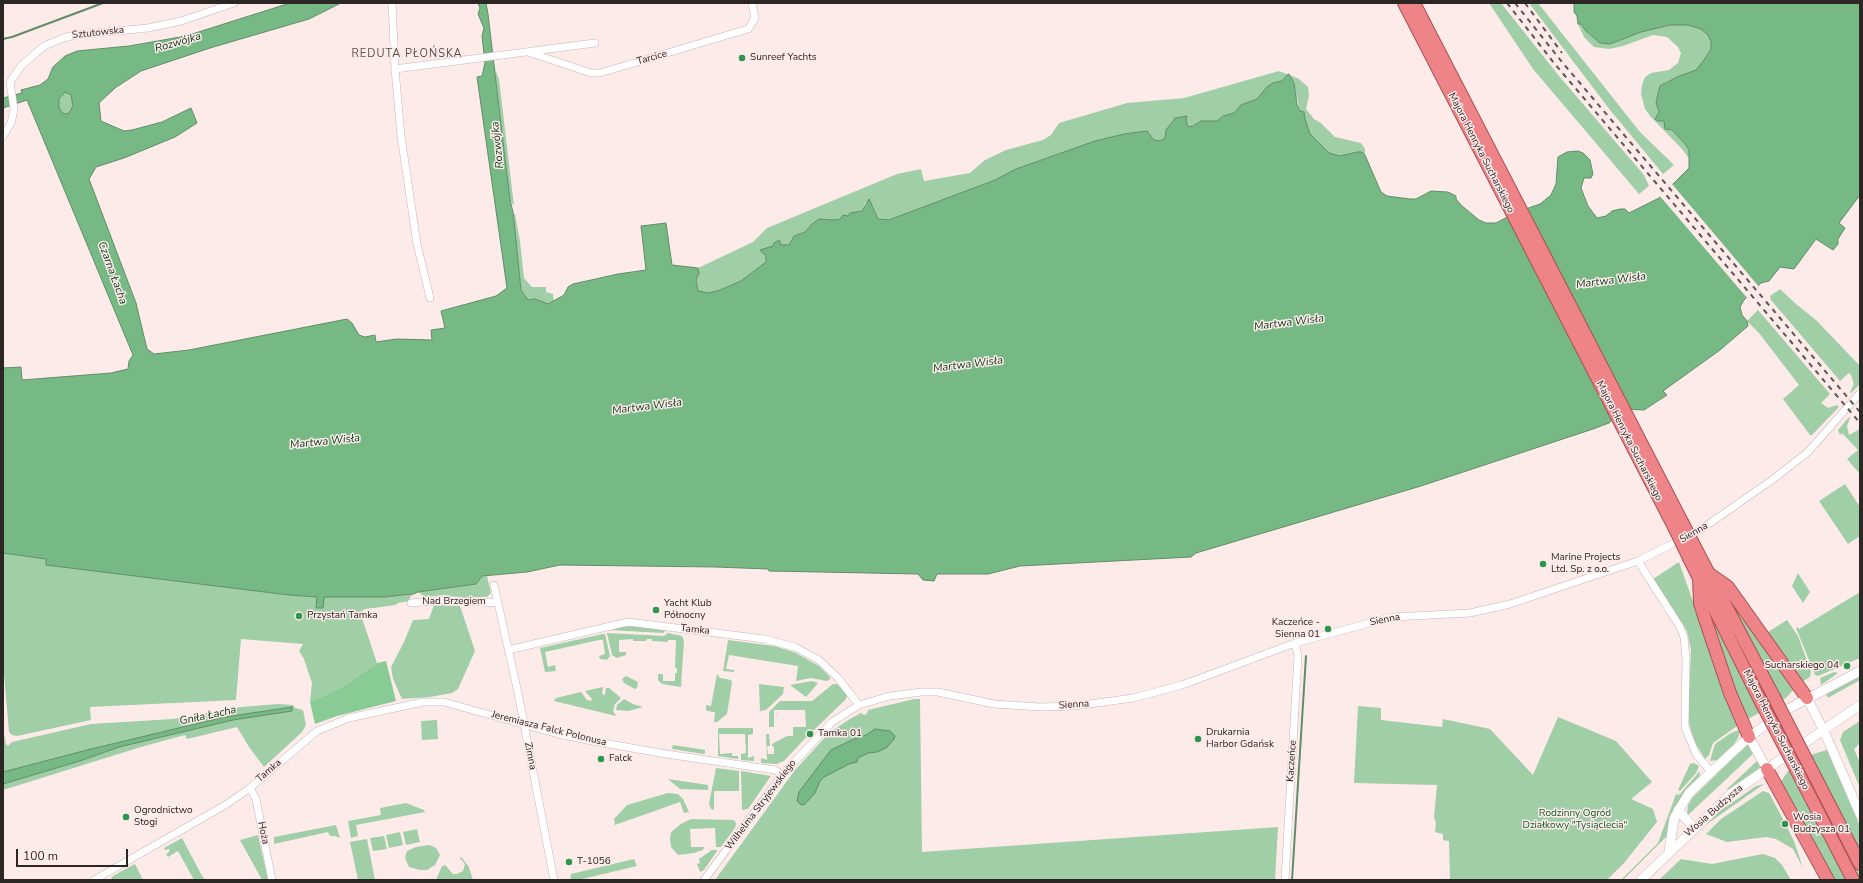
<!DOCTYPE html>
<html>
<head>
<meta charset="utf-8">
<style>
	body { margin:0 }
	#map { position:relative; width:1863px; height:883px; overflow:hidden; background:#fdebea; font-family:"Nunito Sans",sans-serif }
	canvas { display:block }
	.frame { position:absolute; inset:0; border:4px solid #2c2625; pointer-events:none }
	.scale { position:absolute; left:16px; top:849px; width:112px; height:18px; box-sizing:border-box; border:2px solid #2c2625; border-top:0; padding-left:5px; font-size:12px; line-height:14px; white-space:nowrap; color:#2c2625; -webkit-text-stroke:3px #fdebea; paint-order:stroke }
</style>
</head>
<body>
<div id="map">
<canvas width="1863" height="883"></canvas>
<div class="frame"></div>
<div class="scale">100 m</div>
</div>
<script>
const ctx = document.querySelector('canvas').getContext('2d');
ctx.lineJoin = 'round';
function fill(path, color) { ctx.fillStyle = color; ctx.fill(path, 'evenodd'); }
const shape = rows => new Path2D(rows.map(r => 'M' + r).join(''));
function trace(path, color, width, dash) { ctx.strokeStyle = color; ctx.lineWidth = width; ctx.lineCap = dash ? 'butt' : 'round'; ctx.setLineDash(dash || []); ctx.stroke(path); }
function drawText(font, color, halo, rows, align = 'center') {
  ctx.font = font + ' "Nunito Sans",sans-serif'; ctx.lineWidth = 3; ctx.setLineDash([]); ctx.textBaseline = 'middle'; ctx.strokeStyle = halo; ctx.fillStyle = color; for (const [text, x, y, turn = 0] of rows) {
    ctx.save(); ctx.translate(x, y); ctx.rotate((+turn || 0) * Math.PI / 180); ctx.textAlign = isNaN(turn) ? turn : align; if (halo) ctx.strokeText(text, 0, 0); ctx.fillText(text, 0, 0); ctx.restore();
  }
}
fill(shape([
	[1489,3,1501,3,1559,76,1644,175,1649,186,1639,194,1533,69],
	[1529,3,1538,3,1640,132,1674,165,1663,174,1610,110],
	[1578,24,1581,24,1586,31,1600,43,1610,44,1641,32,1670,25,1688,25,1701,29,1708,35,1711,42,1711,49,1704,60,1696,70,1667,82,1659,94,1656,102,1659,112,1657,117,1658,121,1665,121,1668,128,1676,134,1686,145,1689,150,1690,160,1683,150,1650,116,1645,109,1641,94,1642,85,1645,77,1651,73,1669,70,1678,63,1681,53,1678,47,1667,37,1653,35,1623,46,1609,49,1594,47,1584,37],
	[495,69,499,79,514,206,510,200],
	[1279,71,1287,74,1282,81,1273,83,1257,99,1241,105,1234,113,1223,116,1217,121,1201,121,1193,126,1188,127,1186,120,1187,116,1173,120,1166,130,1165,138,1160,141,1154,140,1147,131,1124,134,1095,141,1016,169,995,180,889,220,878,219,869,200,865,203,862,211,850,213,848,216,833,220,819,219,812,224,805,232,794,236,789,245,773,246,761,251,766,256,766,262,741,281,720,290,709,293,698,291,696,280,699,273,698,268,753,242,767,228,897,174,921,169,924,181,970,173,985,160,1006,150,1043,140,1051,135,1059,123,1127,103,1184,98],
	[1290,75,1299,79,1308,87,1309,96,1306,109,1314,119,1321,123,1335,137,1361,143,1365,149,1365,155,1362,152,1357,152,1340,156,1329,153,1321,147,1310,134,1305,119,1304,113,1300,111,1294,83],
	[65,92,71,95,73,106,69,113,66,114,62,113,59,108,59,99],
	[515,214,520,241,524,278,532,287,546,287,546,292,553,294,554,301,548,304,535,299,528,300,521,290,513,215],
	[1780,289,1796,304,1816,320,1860,366,1860,384,1851,393,1850,392,1854,384,1851,375,1849,373,1840,381,1771,300,1770,296],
	[1758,310,1830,394,1821,403,1828,408,1837,405,1839,407,1812,435,1810,435,1783,399,1799,385,1759,333,1747,321],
	[1849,417,1850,418,1847,426,1849,435,1860,429,1860,474,1847,459,1858,450,1842,433,1840,435,1838,430],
	[1845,484,1860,507,1860,536,1848,544,1819,501],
	[3,553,46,559,46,565,289,595,317,597,317,608,324,597,385,597,411,594,411,595,409,601,398,603,396,605,365,609,360,612,377,663,342,687,310,702,312,683,304,659,299,651,303,644,241,639,236,700,90,707,91,720,17,736,12,735,9,732,3,662],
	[1679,562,1737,726,1713,743,1709,755,1705,759,1694,741,1688,719,1691,650,1687,631,1653,579],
	[1798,573,1810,592,1803,603,1792,586],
	[482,576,487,576,491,593,487,597,461,597,444,595,425,597,418,592,476,584],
	[1723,588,1795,688,1786,698,1782,700],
	[1860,592,1860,658,1818,676,1815,675,1796,628,1797,627,1799,629],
	[1704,600,1761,712,1746,720,1738,700],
	[434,605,460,606,475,651,458,689,452,693,430,697,402,699,393,679,391,667,404,642,413,620,429,619],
	[1787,620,1798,636,1811,672,1810,677,1802,682,1768,632],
	[638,626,646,627,666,630,663,633,610,630,620,627],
	[607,633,664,636,668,633,682,636,684,641,681,687,662,684,658,680,658,674,663,674,663,681,675,681,675,673,677,673,677,668,675,668,676,640,668,640,668,642,652,641,652,639,647,639,646,641,633,641,633,639,619,640,619,652,626,652,626,655,617,658,612,655],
	[603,634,605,634,610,656,607,660,600,659,599,656,605,654,603,640,599,640,545,652,548,667,555,665,556,671,545,672,540,648],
	[728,640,774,646,794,652,819,666,830,677,830,679,827,681,811,678,796,681,798,666,729,655,726,669,734,670,734,672,723,671],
	[1834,672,1838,673,1821,685,1820,678],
	[717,674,720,678,731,680,732,682,727,714,717,722,714,722,715,712,707,711,706,709,706,705,711,706],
	[626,676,638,682,637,688,635,689,624,683,622,679],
	[1860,676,1860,680,1828,698,1826,694],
	[812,681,818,683,806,697,790,685],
	[759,684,784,687,783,694,766,710,760,711],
	[833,684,837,684,845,691,847,696,846,699,813,731,812,731,784,761,776,764,761,763,761,758,767,760,766,734,769,734,770,746,767,746,768,754,774,754,774,747,772,746,772,744,787,736,793,736,793,727,806,727,805,710,774,710,774,727,769,727,769,712,780,701,812,701],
	[603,687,602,694,605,695,606,688,609,688,621,698,615,704,613,711,616,716,554,701,556,698,581,692,587,700,591,701,592,699,585,691],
	[624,699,633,704,643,707,628,711,616,710,617,705],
	[914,699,920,699,922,852,1278,827,1275,880,715,880,795,770,830,732,850,719,861,713,864,715,867,714,868,710],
	[278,704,293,705,295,708,303,710,306,725,302,732,264,767,249,747,237,727,187,739,185,735,141,747,3,790,3,784,80,761,119,747,233,720,292,711,292,707,225,717,91,749,3,772,3,729,6,744,8,746,12,742,91,724,173,719,241,707],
	[1358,706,1381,708,1381,720,1442,727,1443,719,1490,729,1533,775,1558,717,1616,741,1652,782,1631,799,1653,809,1657,822,1624,863,1607,880,1450,880,1449,841,1443,840,1443,834,1435,832,1436,823,1434,817,1437,785,1354,783],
	[437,720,438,739,422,740,421,721],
	[1860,721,1860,743,1854,749,1860,763,1860,788,1840,740,1843,732],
	[718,728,753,728,753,734,748,735,748,758,754,756,754,761,741,760,741,754,746,753,745,734,719,734,720,754,732,753,732,756,738,756,738,759,718,756],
	[1739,730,1739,736,1734,744,1718,760,1710,761,1715,744,1731,733],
	[1748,744,1753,754,1687,816,1688,805,1693,797],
	[673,745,705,750,705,753,704,754,672,749],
	[1827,750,1860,826,1860,853,1810,755],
	[1757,761,1761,767,1728,790,1727,789],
	[1694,763,1699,766,1696,773,1680,791,1678,790,1690,764],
	[1803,765,1860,875,1860,880,1801,767],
	[716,768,739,771,739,791,714,791,714,810,711,809,709,804],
	[1790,768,1847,880,1835,880,1780,783],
	[741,771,771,776,748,809,742,810],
	[1700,771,1699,778,1676,805,1670,833,1623,880,1621,880,1658,843,1676,794,1679,795],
	[668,779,708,785,708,790,680,789],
	[1764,784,1707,824,1703,827,1707,820,1756,786],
	[1763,791,1769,793,1785,823,1783,824,1785,828,1787,827,1794,841,1803,868,1793,849,1776,839,1766,837,1727,842,1706,834,1721,819],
	[668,793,678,794,683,799,689,812,684,813,680,802,615,825,614,819,627,805],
	[406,803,424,810,425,812,356,825,358,836,351,838,348,821,381,815,380,808],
	[691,819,734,820,736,823,735,828,721,847,716,847,715,828,690,829,691,847,704,847,703,850,694,853,678,855,671,847,670,839,671,832,681,824],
	[336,825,340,838,335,836,330,836,328,832,274,844,274,837],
	[417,829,420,842,406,845,403,832],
	[400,832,403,845,389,848,386,835],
	[258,835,268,880,262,880,240,840],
	[384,836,387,849,373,851,370,838],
	[182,838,201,874,205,880,194,880,178,851,168,857,166,854,170,851,169,849,165,850,164,848],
	[367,839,375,880,358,880,350,842],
	[430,845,436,848,440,855,435,865,427,870,420,870,409,867,405,858,407,851,416,847],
	[712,850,717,850,717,851,704,870,700,872,697,864,700,863,699,859],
	[1763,854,1775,858,1782,865,1791,880,1659,880,1681,859,1712,864],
	[459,857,462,858,469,867,473,880,436,880,442,866,445,865,453,874,457,874,463,871,465,864],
	[634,859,637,866,578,880,570,880,571,874],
	[135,864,143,880,113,880,111,877]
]), '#a0cea7');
fill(shape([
	[386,661,396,701,337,716,315,724,310,702,342,687,377,663]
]), '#89cb95');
const water = shape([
	[290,3,341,3,309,19,210,48,141,71,115,88,99,103,101,121,124,131,132,130,162,122,191,108,197,123,175,137,124,158,96,167,89,179,136,303,147,349,154,354,189,350,347,319,352,323,359,335,365,337,375,335,376,342,397,339,432,340,431,330,445,328,441,311,496,296,507,288,477,77,482,76,485,63,482,36,484,28,478,14,480,8,478,3,486,3,488,14,510,200,513,212,521,290,528,300,535,299,548,304,564,295,568,287,573,284,618,274,646,270,641,226,666,223,672,265,698,268,699,273,696,280,698,291,709,293,720,290,741,281,766,262,766,256,760,250,773,246,774,243,779,240,781,245,789,245,794,236,805,232,812,224,819,219,833,220,840,219,843,215,848,216,850,213,862,211,869,199,878,219,889,220,995,180,1016,169,1095,141,1124,134,1147,131,1154,140,1160,141,1165,138,1166,130,1175,118,1187,116,1186,120,1188,127,1193,126,1201,121,1217,121,1223,116,1234,113,1241,105,1257,99,1267,87,1273,83,1282,81,1287,75,1289,74,1294,83,1297,104,1300,111,1304,112,1305,119,1310,134,1329,153,1340,156,1357,152,1362,152,1365,155,1381,192,1387,196,1410,199,1416,199,1431,191,1448,192,1456,196,1456,199,1461,205,1479,220,1486,223,1496,223,1517,212,1540,204,1551,195,1556,184,1558,157,1567,152,1578,151,1583,153,1590,160,1593,174,1591,178,1584,178,1581,188,1588,206,1597,218,1606,216,1612,211,1620,209,1625,209,1629,213,1659,198,1689,168,1689,150,1686,145,1672,130,1665,129,1664,121,1658,121,1655,119,1659,112,1656,102,1660,86,1677,77,1696,70,1704,60,1711,49,1711,42,1708,35,1701,29,1688,25,1670,25,1641,32,1610,44,1600,43,1586,31,1581,24,1578,24,1577,16,1574,12,1574,3,1860,3,1860,195,1839,223,1845,228,1838,239,1838,244,1833,250,1816,239,1794,269,1780,267,1769,281,1761,283,1744,300,1740,307,1742,315,1747,321,1748,326,1720,350,1663,391,1667,395,1644,410,1623,409,1609,423,1593,429,1421,486,1196,553,1191,557,1020,566,988,574,937,574,934,581,923,580,918,574,769,571,768,569,716,567,560,565,527,572,482,576,476,584,418,592,411,595,410,594,385,597,324,597,323,608,316,608,317,597,289,595,46,565,46,559,3,553,3,368,21,367,22,380,111,373,128,369,129,361,133,355,27,100,3,108,3,98,22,93,21,90,40,85,48,79,53,67,65,56,77,51,129,46,186,36,290,3],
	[65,92,71,95,73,106,69,113,66,114,62,113,59,107,59,99,65,92],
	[292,707,292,711,233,720,119,747,80,761,3,784,3,772,91,749,225,717,292,707],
	[875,729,890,731,895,736,894,739,886,748,877,752,868,753,858,758,857,762,849,764,824,777,820,781,815,793,805,804,801,805,797,801,799,792,831,750,854,739,866,735,875,729]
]);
fill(water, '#77b984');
trace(water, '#608d68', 1);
fill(shape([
	[1672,184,1760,288,1748,299,1659,195]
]), '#fdebea');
trace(shape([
	[3,39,12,37,103,3],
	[1292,880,1306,656]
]), '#608d68', 2);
const minor = shape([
	[392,3,395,69,401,136,417,244,430,298],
	[528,52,591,73,600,73,748,29,755,18,752,3],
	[395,69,595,43],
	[3,136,11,123,14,109,10,82,21,66,44,46,63,38,76,35,148,28,181,21,234,3],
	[1638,561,1680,627,1684,637,1686,658,1685,727,1696,754,1711,772],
	[494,585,518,693,554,880],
	[411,603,444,600,498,603],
	[508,650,628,622,764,639,795,647,819,660,838,678,859,705],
	[250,788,256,799,272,880],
	[94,880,227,804,250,788,317,731,349,718,423,702,444,702,558,734,592,741,666,754,775,770,782,775],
	[704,880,782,775,832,722,859,705,890,696,922,692,938,692,994,704,1040,707,1075,706,1133,698,1182,685,1295,643,1392,617,1470,613,1510,604,1638,561,1700,530,1772,480,1808,452,1860,393],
	[1285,880,1298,656,1295,643]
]);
const tertiary = shape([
	[1807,698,1824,731,1860,814],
	[1749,737,1767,769],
	[1678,810,1694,828],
	[1669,852,1674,818,1689,793,1711,772,1749,737,1788,709,1860,671],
	[1641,880,1732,793,1860,705]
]);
const trunk = shape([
	[1404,3,1674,527],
	[1414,3,1682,522],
	[1698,553,1774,697],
	[1689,558,1762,704],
	[1711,575,1728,587,1807,698],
	[1699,578,1700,603,1704,616,1730,693,1749,737],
	[1808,763,1860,864],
	[1767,769,1828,880],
	[1796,769,1853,880]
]);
trace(minor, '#c7b6b6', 8);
trace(tertiary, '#c7b6b6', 10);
trace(trunk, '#a85052', 14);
trace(minor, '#fff', 7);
trace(tertiary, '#fff', 9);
trace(trunk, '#ee8488', 12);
trace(shape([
	[1507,3,1554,63,1860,423],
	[1515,3,1562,62,1860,412],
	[1525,3,1562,53]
]), '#5d5453', 2, [5, 5]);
const trunkBridge = shape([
	[1682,522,1698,553],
	[1674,527,1689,558],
	[1774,697,1808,763],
	[1762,704,1796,769]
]);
trace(trunkBridge, '#a85052', 14, []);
trace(trunkBridge, '#ee8488', 12);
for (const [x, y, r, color] of [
	[742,58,4,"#2d964d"],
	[1543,564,4,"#2d964d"],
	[656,610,4,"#2d964d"],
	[299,616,4,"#2d964d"],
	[1328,629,4,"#2d964d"],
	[1847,666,4,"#2d964d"],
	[810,734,4,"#2d964d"],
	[1198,739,4,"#2d964d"],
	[601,759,4,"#2d964d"],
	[126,817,4,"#2d964d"],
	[1785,824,4,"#2d964d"],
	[569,862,4,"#2d964d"]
]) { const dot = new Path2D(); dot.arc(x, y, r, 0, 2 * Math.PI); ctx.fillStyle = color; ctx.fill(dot); trace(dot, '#fdebea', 1.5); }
drawText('10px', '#2c2625', '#fdebea', [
	["Sztutowska",98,33,-6],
	["Tarcice",652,58,-16],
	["Majora Henryka Sucharskiego",1481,153,63],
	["Majora Henryka Sucharskiego",1629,441,63],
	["Sienna",1694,533,-30],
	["Nad Brzegiem",454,602],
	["Sienna",1385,620,-11],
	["Tamka",695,630,6],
	["Sienna",1074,705,-4],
	["Jeremiasza Falck Polonusa",549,729,14],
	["Majora Henryka Sucharskiego",1776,730,63],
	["Zimna",530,756,79],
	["Kaczeńce",1292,761,-86],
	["Tamka",269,771,-41],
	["Wilhelma Stryjewskiego",761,805,-53],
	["Wosia Budzysza",1714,811,-41],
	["Hoża",263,833,78]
]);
drawText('10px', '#2c2625', '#fdebea', [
	["Sunreef Yachts",750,58],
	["Marine Projects",1551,558],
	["Ltd. Sp. z o.o.",1551,570],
	["Yacht Klub",664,604],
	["Północny",664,616],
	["Przystań Tamka",307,616],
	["Kaczeńce -",1320,623,"right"],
	["Sienna 01",1320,635,"right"],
	["Sucharskiego 04",1839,666,"right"],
	["Drukarnia",1206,733],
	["Harbor Gdańsk",1206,745],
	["Tamka 01",818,734],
	["Falck",609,759],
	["Ogrodnictwo",134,811],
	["Stogi",134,823],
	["Wosia",1793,818],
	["Budzysza 01",1793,830],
	["T-1056",577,862]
], 'left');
drawText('10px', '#115b29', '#fdebea', [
	["Rodzinny Ogród",1575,814],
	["Działkowy \"Tysiąclecia\"",1575,826]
]);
drawText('italic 11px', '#033715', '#fdebea', [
	["Rozwójka",178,43,-16],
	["Rozwójka",498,145,-96],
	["Czarna Łacha",112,273,70],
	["Martwa Wisła",1611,281,-7],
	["Martwa Wisła",1289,323,-7],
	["Martwa Wisła",968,365,-7],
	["Martwa Wisła",647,407,-7],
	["Martwa Wisła",325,442,-6],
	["Gniła Łacha",208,716,-12]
]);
ctx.letterSpacing = '1px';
drawText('11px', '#5c4e4d', '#fdebea', [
	["REDUTA PŁOŃSKA",407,54]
]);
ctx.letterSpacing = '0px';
</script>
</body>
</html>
